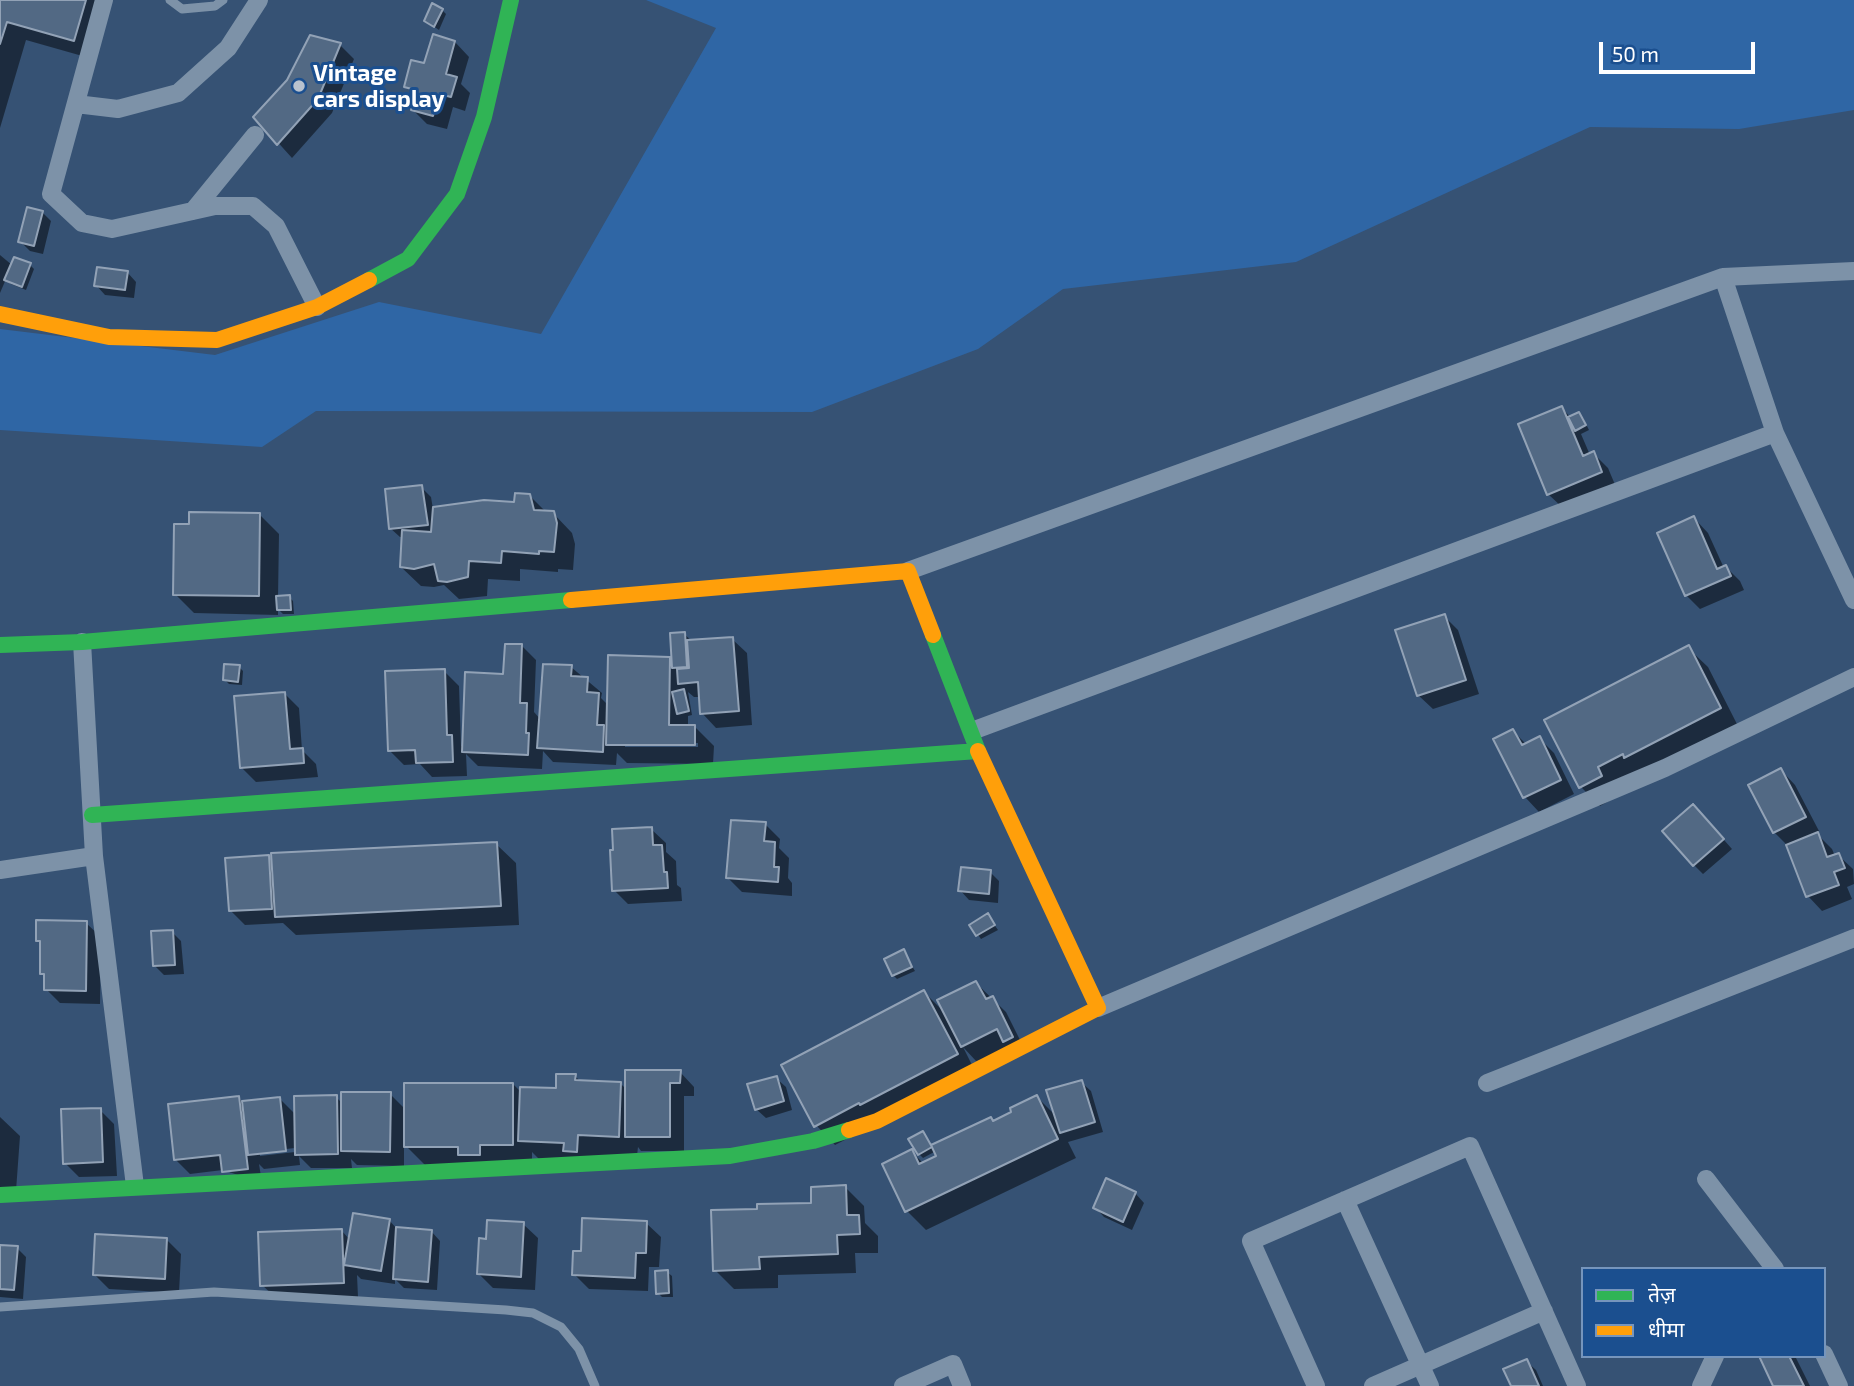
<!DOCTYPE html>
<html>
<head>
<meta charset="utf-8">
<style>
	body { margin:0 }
	#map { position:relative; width:1854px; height:1386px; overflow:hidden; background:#365274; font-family:"Exo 2","Noto Sans Devanagari",sans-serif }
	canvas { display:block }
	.legend { position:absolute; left:1581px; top:1267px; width:245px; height:91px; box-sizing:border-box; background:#1b4f8f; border:2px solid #7695bc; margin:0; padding:9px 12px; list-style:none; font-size:21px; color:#fff }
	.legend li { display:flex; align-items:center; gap:14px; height:35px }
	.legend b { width:35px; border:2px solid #7695bc }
	.scale { position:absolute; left:1599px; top:42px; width:156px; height:32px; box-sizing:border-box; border:4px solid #fff; border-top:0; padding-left:9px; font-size:21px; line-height:24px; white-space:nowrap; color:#fff; -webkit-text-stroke:5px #1b4f8f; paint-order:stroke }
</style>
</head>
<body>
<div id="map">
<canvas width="1854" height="1386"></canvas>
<ul class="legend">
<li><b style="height:9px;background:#30b455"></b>तेज़</li>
<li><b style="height:9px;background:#ff9f0a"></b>धीमा</li>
</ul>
<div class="scale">50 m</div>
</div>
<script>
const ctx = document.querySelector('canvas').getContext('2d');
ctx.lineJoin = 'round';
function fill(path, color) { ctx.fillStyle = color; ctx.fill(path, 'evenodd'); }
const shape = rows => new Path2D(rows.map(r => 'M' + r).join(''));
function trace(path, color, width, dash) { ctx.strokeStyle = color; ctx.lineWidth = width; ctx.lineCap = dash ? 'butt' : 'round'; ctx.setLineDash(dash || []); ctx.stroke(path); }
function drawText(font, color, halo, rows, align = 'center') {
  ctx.font = font + ' "Exo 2",sans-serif'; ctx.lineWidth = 6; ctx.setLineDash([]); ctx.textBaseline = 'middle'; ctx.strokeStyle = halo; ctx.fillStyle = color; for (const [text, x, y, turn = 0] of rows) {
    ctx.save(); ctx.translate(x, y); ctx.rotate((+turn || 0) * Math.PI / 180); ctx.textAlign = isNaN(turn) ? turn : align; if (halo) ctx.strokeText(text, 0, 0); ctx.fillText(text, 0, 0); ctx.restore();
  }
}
fill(shape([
	[646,0,1854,0,1854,110,1739,129,1590,127,1296,262,1063,289,978,349,812,412,316,411,262,447,0,430,0,329,215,355,379,302,541,334,716,28]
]), '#2f66a5');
fill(shape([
	[0,0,103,0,93,59,26,40,0,128],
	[442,10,446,14,439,30,426,21],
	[455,42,469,57,461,84,470,93,465,111,453,107,447,129,427,124,413,110,416,97,406,86,426,66],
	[340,45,354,59,332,113,292,158,255,117],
	[42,212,51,221,43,254,30,251,20,241],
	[0,255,12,265,30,265,34,269,26,290,11,284,6,279,0,293],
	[127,272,136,282,134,298,105,295,96,285],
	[1562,408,1571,418,1579,414,1583,418,1589,430,1581,434,1590,455,1593,453,1608,468,1616,487,1563,508,1548,494],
	[421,487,431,497,433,509,484,501,515,504,530,496,547,513,553,513,572,533,575,544,573,570,558,569,558,572,520,569,520,581,488,579,487,596,459,599,444,585,434,587,421,586,401,567,404,537,400,537,390,528],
	[260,515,279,534,278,598,289,597,293,601,294,614,283,614,278,609,278,615,194,613,175,594],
	[1694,518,1708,533,1724,568,1726,567,1740,581,1744,590,1700,609,1686,595],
	[1444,616,1458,630,1479,694,1433,709,1418,695],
	[684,634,692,641,732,639,747,653,752,725,716,728,702,713,701,697,694,697,688,692,692,715,688,716,688,727,695,727,714,746,713,764,627,763,617,753,616,765,553,762,543,751,542,769,478,766,466,754,467,776,432,777,420,764,404,765,389,750,444,671,459,686,461,746,464,746,522,646,536,660,534,712,541,720,571,667,602,693,601,698,608,705,669,659,674,663],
	[625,743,698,743,698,747,625,747],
	[1688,648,1708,667,1739,728,1600,806,1581,787],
	[239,667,243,671,242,685,229,684,225,680],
	[285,694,299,708,302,750,316,764,318,777,256,782,242,768],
	[1513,731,1527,745,1539,738,1554,753,1574,794,1539,812,1525,797,1496,740],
	[1781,770,1795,785,1819,831,1816,833,1832,849,1835,856,1838,855,1853,869,1854,884,1847,887,1852,899,1822,911,1808,896,1789,847,1774,832],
	[1702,815,1732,849,1703,874,1694,865],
	[765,824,780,839,779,848,789,858,788,878,792,883,792,896,742,892,728,878],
	[651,829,666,843,666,852,676,861,677,885,681,888,682,901,628,904,614,890],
	[496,844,516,863,519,925,296,935,283,923,245,925,231,911,268,857,273,863],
	[990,872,999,881,998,903,969,900,960,890],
	[988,916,998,930,981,939,971,925],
	[86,923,101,937,100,1004,60,1003,46,989,46,977,42,973,42,945,37,940],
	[172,932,181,941,184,974,164,975,155,966],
	[903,951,915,971,897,979,893,975],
	[976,983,1006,1012,1026,1052,976,1061,963,1047,976,1073,835,1145,816,1125,924,992,945,1013],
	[680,1072,694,1087,694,1096,684,1096,684,1151,641,1151,638,1147,637,1156,539,1159,532,1152,532,1163,425,1165,404,1144,404,1166,357,1165,351,1159,352,1168,311,1168,299,1156,300,1165,264,1169,259,1164,262,1183,223,1170,190,1174,176,1160,239,1098,243,1103,280,1099,296,1115,336,1097,343,1104,390,1094,406,1110,513,1084,522,1093,557,1090,575,1076,581,1082,621,1084,627,1090],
	[295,1148,295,1152,260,1156,260,1152],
	[776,1078,786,1087,792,1110,766,1118,756,1109],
	[1081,1082,1091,1091,1103,1132,1068,1142,1076,1158,926,1230,907,1211,911,1151,924,1164,938,1157,936,1151,923,1158,919,1154,923,1133,932,1147,991,1119,995,1123,1037,1097,1057,1117],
	[100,1110,114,1124,117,1176,79,1177,65,1163],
	[0,1117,20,1136,16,1191,0,1190],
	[845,1187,864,1206,865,1223,878,1236,878,1253,855,1253,856,1273,778,1275,778,1288,734,1289,715,1270,813,1204],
	[1135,1193,1144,1203,1132,1230,1104,1217,1095,1207],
	[389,1220,397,1229,431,1231,440,1241,437,1290,404,1288,395,1279,395,1284,361,1279,357,1275,358,1297,277,1299,262,1285,342,1231,350,1240],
	[646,1223,661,1237,659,1267,649,1267,648,1291,589,1289,574,1274,583,1253],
	[523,1224,538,1238,535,1290,493,1288,479,1274,487,1241],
	[166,1239,181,1254,179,1293,109,1289,95,1275],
	[0,1246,17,1248,26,1257,23,1299,0,1297],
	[667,1272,672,1276,673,1297,662,1297,658,1293],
	[1761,1356,1795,1356,1810,1386,1775,1386],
	[1526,1361,1536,1370,1543,1386,1513,1386]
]), '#0007');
const building = shape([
	[0,0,86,0,74,41,7,22,0,44,0,0],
	[432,3,443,9,434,27,424,21,432,3],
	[433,34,455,41,446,74,457,77,451,97,439,94,433,116,411,110,416,90,404,87,411,60,424,63,433,34],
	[310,35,341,43,318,99,277,145,253,117,287,80,310,35],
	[27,207,43,211,34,246,18,242,27,207],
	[14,257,31,263,22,287,4,280,14,257],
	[97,267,128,271,125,290,94,286,97,267],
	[1562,406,1583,456,1594,451,1602,472,1547,495,1518,424,1562,406],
	[1579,412,1586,425,1575,431,1568,417,1579,412],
	[422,485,428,525,389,529,385,489,422,485],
	[515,493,530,494,534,510,554,511,557,523,554,552,539,551,539,554,502,551,501,563,469,561,468,577,447,582,438,581,434,564,414,569,400,567,402,530,431,532,433,507,484,500,514,502,515,493],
	[189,512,260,513,259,596,173,595,174,524,189,524,189,512],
	[1694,516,1717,569,1726,565,1731,576,1685,596,1657,533,1694,516],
	[290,595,291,610,277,610,276,596,290,595],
	[1445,614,1466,680,1417,696,1395,630,1445,614],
	[685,632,687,667,672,668,670,633,685,632],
	[733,637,739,711,700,714,698,682,678,684,677,669,689,668,687,640,733,637],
	[505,644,522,644,520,703,527,703,526,733,529,733,528,755,462,752,465,672,503,674,505,644],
	[1689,645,1721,708,1624,758,1623,754,1598,767,1602,776,1579,788,1544,720,1689,645],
	[608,655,670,657,669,725,695,725,695,745,606,745,608,655],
	[224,664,240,665,238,682,223,680,224,664],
	[543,664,572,665,571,676,588,677,587,692,599,693,597,725,604,725,603,752,537,748,543,664],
	[445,669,447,735,452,735,453,762,416,763,415,750,388,751,385,671,445,669],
	[684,689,689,711,677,714,672,692,684,689],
	[285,692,290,749,303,748,304,763,240,768,234,696,285,692],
	[1513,729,1522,745,1540,736,1561,780,1523,798,1493,739,1513,729],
	[1781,768,1806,817,1773,833,1748,785,1781,768],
	[1693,804,1724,839,1693,866,1662,831,1693,804],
	[731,820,766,822,764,841,775,842,774,867,779,867,778,882,726,878,731,820],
	[652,827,653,845,662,845,664,872,667,872,668,888,612,891,610,850,613,850,612,829,652,827],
	[1818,832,1827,857,1839,853,1845,868,1834,872,1839,885,1806,897,1786,845,1818,832],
	[497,842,501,906,275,917,271,853,497,842],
	[269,855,272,909,229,911,225,858,269,855],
	[961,867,991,870,989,894,958,891,961,867],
	[988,913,995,925,976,936,969,925,988,913],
	[36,920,87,921,86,991,44,990,44,974,40,974,40,941,36,941,36,920],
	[173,930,175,965,153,966,151,931,173,930],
	[904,949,912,967,892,976,884,959,904,949],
	[976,981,986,999,993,996,1013,1037,1003,1042,997,1029,961,1047,937,1000,976,981],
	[924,990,958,1054,860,1105,859,1103,814,1127,781,1065,924,990],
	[625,1070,681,1070,680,1083,670,1083,670,1137,625,1137,625,1070],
	[556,1074,576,1074,575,1080,621,1082,619,1137,578,1135,577,1152,563,1151,564,1143,518,1141,520,1087,556,1088,556,1074],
	[777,1076,784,1101,755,1110,747,1084,777,1076],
	[1082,1080,1095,1122,1060,1133,1046,1090,1082,1080],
	[404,1083,513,1083,513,1145,480,1145,480,1155,458,1155,458,1147,404,1147,404,1083],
	[341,1092,391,1092,390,1152,341,1151,341,1092],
	[337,1095,338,1154,295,1155,294,1096,337,1095],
	[1037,1095,1058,1139,905,1212,882,1164,912,1149,919,1164,936,1156,931,1145,991,1117,993,1121,1011,1112,1010,1108,1037,1095],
	[239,1096,248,1169,222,1172,220,1155,174,1160,168,1104,239,1096],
	[280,1097,286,1151,248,1155,242,1101,280,1097],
	[101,1108,103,1162,63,1164,61,1109,101,1108],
	[923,1131,932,1147,918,1155,908,1139,923,1131],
	[1106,1178,1136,1192,1123,1222,1093,1208,1106,1178],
	[846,1185,847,1215,859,1215,860,1234,837,1235,838,1254,759,1257,760,1269,713,1271,711,1210,757,1209,757,1204,811,1203,811,1187,846,1185],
	[353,1213,390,1219,381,1271,344,1265,353,1213],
	[582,1218,647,1221,646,1253,636,1253,635,1278,572,1275,573,1251,581,1251,582,1218],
	[487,1220,524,1222,521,1277,477,1274,479,1238,486,1239,487,1220],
	[396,1227,432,1230,428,1282,393,1279,396,1227],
	[342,1229,344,1283,260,1286,258,1232,342,1229],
	[95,1234,167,1238,165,1279,93,1275,95,1234],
	[0,1245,18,1246,14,1290,0,1289,0,1245],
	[668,1270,669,1293,656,1294,655,1271,668,1270],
	[1759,1356,1789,1356,1804,1386,1773,1386,1759,1356],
	[1527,1359,1539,1386,1511,1386,1503,1369,1527,1359]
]);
fill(building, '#526984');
trace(building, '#92a2b6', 2);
trace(shape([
	[170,0,182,9,215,6,223,0],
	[0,1307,214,1292,506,1310,533,1313,561,1327,579,1349,595,1386]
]), '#7d92a8', 9);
trace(shape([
	[104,0,51,194,82,223,112,229,215,206,253,206,276,226,317,307],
	[76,104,118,109,178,93,228,48,259,0],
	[193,211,255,135],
	[1723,277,1854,271],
	[908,571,1723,277,1775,433,1854,600],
	[972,731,1775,433],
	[94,856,135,1186],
	[0,870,94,856,82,642],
	[1098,1008,1665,768,1854,677],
	[1487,1083,1854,938],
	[1706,1179,1775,1269],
	[1345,1200,1430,1386],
	[1824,1354,1839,1386],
	[903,1386,953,1364,962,1386],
	[1316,1386,1251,1241,1470,1146,1577,1386],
	[1373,1386,1544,1311],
	[1701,1386,1715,1356]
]), '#7d92a8', 18);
trace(shape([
	[369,280,408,259,457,194,484,117,511,0],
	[0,645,82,642,571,600],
	[92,815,978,751,933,635],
	[0,1195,730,1156,813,1141,849,1130]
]), '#30b455', 16);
trace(shape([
	[0,314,109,337,217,340,317,307,369,280],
	[571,600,908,571,933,635],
	[849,1130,877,1121,1098,1008,978,751]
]), '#ff9f0a', 16);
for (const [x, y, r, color] of [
	[299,86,7,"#b9c2ce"]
]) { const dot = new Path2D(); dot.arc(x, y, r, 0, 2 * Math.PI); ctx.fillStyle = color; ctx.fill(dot); trace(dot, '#1b4f8f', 2.5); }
drawText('bold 23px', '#fff', '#1b4f8f', [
	["Vintage",313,73],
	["cars display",313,99]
], 'left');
</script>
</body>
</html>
